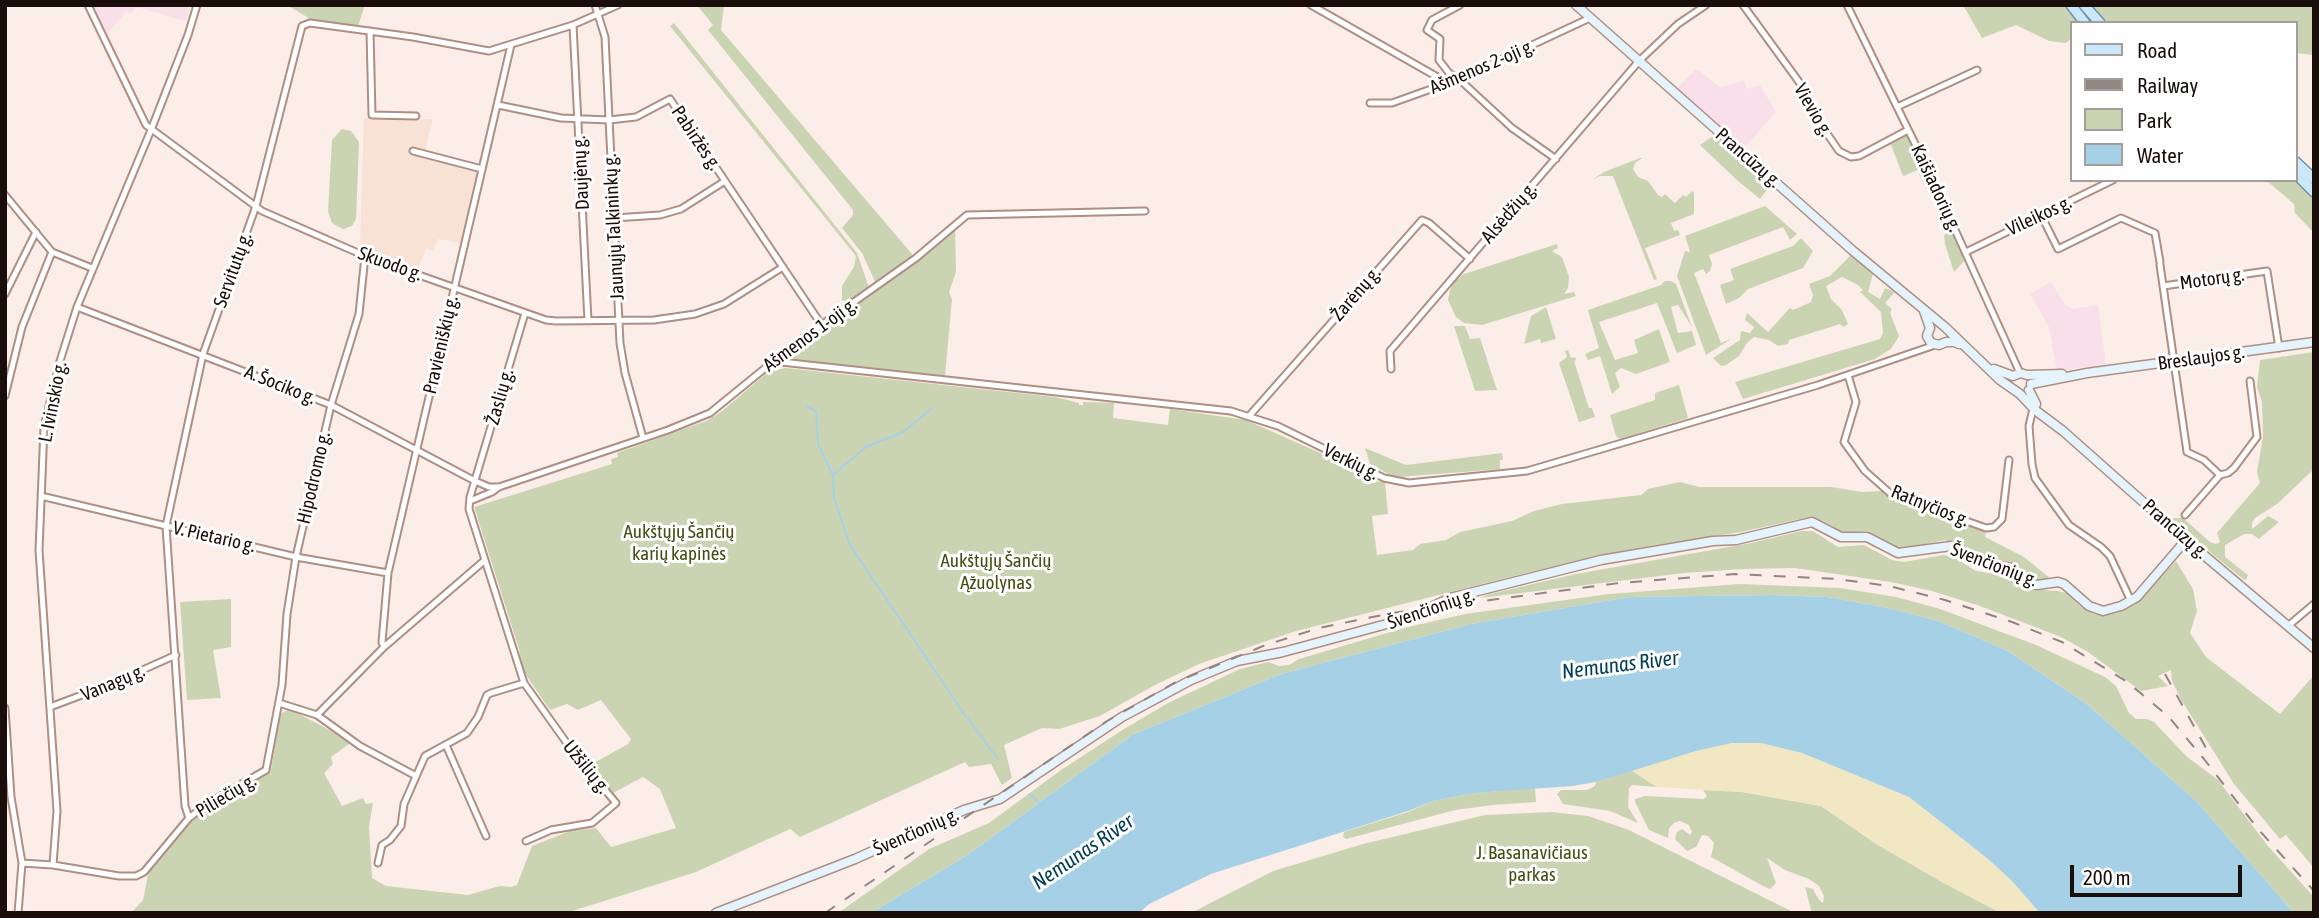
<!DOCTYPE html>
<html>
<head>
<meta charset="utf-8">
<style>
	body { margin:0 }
	#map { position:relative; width:2319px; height:918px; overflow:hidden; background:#fbede8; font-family:"Asap Condensed",sans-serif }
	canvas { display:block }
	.frame { position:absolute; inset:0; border:7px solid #190e0a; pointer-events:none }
	.legend { position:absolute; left:2070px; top:21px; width:228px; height:161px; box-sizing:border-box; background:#fefefe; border:2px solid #a29e9c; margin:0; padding:9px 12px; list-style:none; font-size:21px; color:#190e0a }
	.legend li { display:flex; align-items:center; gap:14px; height:35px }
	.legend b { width:35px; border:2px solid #a29e9c }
	.scale { position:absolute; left:2070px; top:865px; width:172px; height:32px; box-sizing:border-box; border:4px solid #190e0a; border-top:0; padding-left:9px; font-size:21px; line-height:24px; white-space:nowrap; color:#190e0a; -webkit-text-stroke:5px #fefefe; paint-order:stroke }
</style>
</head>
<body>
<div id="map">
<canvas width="2319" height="918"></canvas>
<div class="frame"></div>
<ul class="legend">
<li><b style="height:9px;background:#cbe8fa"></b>Road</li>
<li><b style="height:9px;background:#928681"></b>Railway</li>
<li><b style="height:19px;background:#cbd4b2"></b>Park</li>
<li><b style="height:19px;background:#a6d0e6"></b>Water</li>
</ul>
<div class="scale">200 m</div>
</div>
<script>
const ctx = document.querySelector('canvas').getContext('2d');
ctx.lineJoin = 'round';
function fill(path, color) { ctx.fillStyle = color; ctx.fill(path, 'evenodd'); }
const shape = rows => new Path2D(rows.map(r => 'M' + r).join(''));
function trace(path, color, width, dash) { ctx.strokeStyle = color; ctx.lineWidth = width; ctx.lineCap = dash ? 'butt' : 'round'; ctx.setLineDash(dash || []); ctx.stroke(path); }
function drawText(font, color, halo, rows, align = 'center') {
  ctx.font = font + ' "Asap Condensed",sans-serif'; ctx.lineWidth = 6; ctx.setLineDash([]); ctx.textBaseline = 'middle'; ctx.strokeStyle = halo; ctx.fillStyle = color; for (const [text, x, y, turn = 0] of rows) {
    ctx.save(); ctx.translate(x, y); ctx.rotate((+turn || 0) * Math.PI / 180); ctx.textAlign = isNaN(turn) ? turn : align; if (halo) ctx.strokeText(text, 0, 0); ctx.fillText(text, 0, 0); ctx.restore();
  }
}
fill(shape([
	[92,5,190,5,186,21,137,7,130,14,126,11,106,36],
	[1695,70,1698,70,1720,87,1744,81,1746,89,1760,85,1776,112,1743,149,1679,91,1678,87],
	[2051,282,2065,305,2073,309,2098,305,2106,365,2057,370,2049,327,2030,294]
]), '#f8dfe9');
fill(shape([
	[364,118,433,119,424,155,478,171,461,243,438,239,433,250,426,248,418,269,360,248]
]), '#f8e2d5');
fill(shape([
	[287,5,365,5,358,26,312,20],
	[697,5,724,5,721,30,912,254,911,258,876,284,862,253,842,228,853,215,853,210,708,30,713,25],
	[1963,5,2066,5,2079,23,2072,23,2072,37,2066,43,2049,41,2016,25,1982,38],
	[2089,5,2314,5,2314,55,2296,53,2296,23,2106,23],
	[674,23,857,253,869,288,847,303,842,300,842,286,854,267,856,256,670,26],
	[342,129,351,131,359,142,356,219,352,226,343,229,332,223,328,211,332,140],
	[1715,135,1771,185,1760,199,1738,181,1700,145],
	[1904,135,1909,137,1923,168,1903,176,1890,142],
	[1640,158,1642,158,1635,163,1633,169,1638,177,1648,181,1658,195,1662,197,1665,194,1675,203,1683,195,1686,197,1692,191,1694,193,1694,214,1671,223,1674,231,1678,230,1680,235,1645,248,1657,279,1654,280,1613,176,1600,176,1592,180,1604,172],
	[1923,172,1966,259,1954,272,1945,244,1944,235,1950,232,1919,174],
	[2266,180,2296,180,2314,200,2314,233,2295,213,2294,204],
	[1765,206,1797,234,1790,240,1783,227,1709,255,1712,264,1710,271,1706,274,1703,269,1694,273,1721,343,1731,339,1706,355,1677,276,1685,251,1690,252,1685,236],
	[955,229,956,272,949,292,952,299,945,376,792,359,792,349,910,266],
	[1801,238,1813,251,1803,268,1748,289,1739,298,1726,304,1720,285,1734,280,1730,269,1793,246],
	[1557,244,1558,248,1552,251,1562,257,1569,277,1568,288,1564,294,1574,292,1576,296,1482,325,1464,323,1456,317,1448,300,1450,290,1454,281,1464,274],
	[1851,255,1873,274,1868,292,1880,299,1885,288,1895,292,1885,303,1892,309,1890,313,1899,336,1891,349,1875,359,1743,399,1735,382,1880,339,1883,333,1881,312,1860,292,1863,290,1858,285,1842,277,1826,286,1831,299,1842,310,1848,324,1843,327,1840,324,1789,340,1788,344,1778,346,1769,340,1754,337,1747,343,1739,356,1726,365,1721,366,1713,358,1740,340,1741,331,1750,333,1754,327,1745,320,1747,313,1768,332,1790,308,1793,310,1811,302,1813,295,1809,284,1830,276],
	[1665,281,1671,281,1676,284,1692,327,1678,305,1671,307,1678,333,1692,331,1696,345,1677,353,1657,303,1599,322,1615,360,1638,353,1634,340,1659,329,1670,362,1636,374,1621,368,1615,373,1620,387,1612,394,1600,356,1588,360,1585,354,1599,348,1588,310,1661,285],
	[1546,307,1556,339,1541,343,1540,339,1524,344,1531,316],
	[1454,326,1465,326,1470,339,1480,338,1497,390,1475,391],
	[1568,350,1571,358,1575,357,1576,360,1574,361,1589,408,1592,408,1595,417,1579,422,1559,363,1567,357,1565,351],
	[2314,352,2314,469,2277,504,2255,518,2252,523,2252,529,2268,516,2279,522,2259,539,2252,534,2244,534,2225,545,2225,557,2248,575,2246,580,2243,579,2172,521,2172,518,2183,518,2210,542,2216,544,2220,542,2217,533,2260,483,2257,472,2263,436,2262,402,2257,387,2260,360],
	[785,368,1055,397,1079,403,1079,405,1083,405,1083,402,1114,403,1113,418,1168,425,1170,409,1246,420,1318,452,1374,481,1385,482,1388,514,1372,516,1377,555,1413,550,1420,544,1446,540,1460,532,1512,521,1534,511,1562,504,1641,495,1648,489,1680,482,1699,487,1831,487,1863,492,1882,491,1899,501,1986,529,1985,537,2024,557,2051,579,2040,581,2033,579,2011,563,1974,554,1945,540,1906,548,1893,546,1868,531,1844,533,1823,521,1805,518,1741,532,1644,547,1530,572,1296,631,1199,664,1153,686,1100,716,1059,729,1042,728,1004,745,1012,778,1002,785,991,764,969,767,965,762,800,837,790,829,696,872,566,913,131,913,143,900,149,870,190,822,208,808,271,771,280,714,290,709,344,738,349,744,331,757,333,764,324,773,342,806,363,798,366,804,373,803,369,827,372,878,386,886,468,895,500,886,511,887,517,885,532,846,570,831,596,828,611,847,676,828,660,789,643,777,613,793,593,767,594,763,628,744,631,739,601,700,578,710,567,704,550,710,528,678,523,670,519,649,474,507,612,464,611,459,618,457,617,453,706,421,721,412,768,372],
	[1679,385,1688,418,1620,439,1616,436,1610,415,1655,400,1655,393],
	[1365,448,1406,465,1502,453,1503,460,1500,460,1500,469,1399,477,1390,475,1370,464],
	[1801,531,1813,531,1838,547,1864,545,1892,560,1904,562,1943,555,1952,556,1976,571,2011,576,2029,589,2058,591,2066,593,2080,606,2093,614,2102,616,2118,613,2136,603,2176,561,2193,589,2197,611,2190,633,2206,657,2280,714,2314,675,2314,868,2286,835,2280,839,2234,784,2182,701,2172,681,2171,670,2158,676,2168,686,2141,691,2088,652,2061,637,1980,606,1932,591,1891,582,1795,568,1743,569,1684,573,1480,598,1490,594,1576,574,1751,543],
	[1740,584,1840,588,1896,597,1940,609,2036,645,2105,677,2116,686,2129,713,2136,719,2147,719,2154,722,2186,756,2218,780,2267,845,2314,897,2314,913,2294,913,2196,801,2088,705,2008,651,1938,621,1893,609,1828,597,1772,595,1629,597,1471,624,1281,674,1132,735,969,854,871,913,838,913,929,849,989,823,1061,770,1124,729,1168,703,1240,669,1268,662,1279,666,1289,665,1299,659,1404,628,1465,614,1609,594],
	[231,599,231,647,213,650,221,698,187,700,180,602],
	[1631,770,1657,787,1632,785,1629,788,1628,807,1638,823,1610,811,1563,804,1557,794,1561,790,1587,790,1595,786,1596,782],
	[1535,788,1536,802,1493,805,1455,810,1346,839,1343,837,1344,832,1408,812,1433,801,1475,793],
	[1703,790,1742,792,1821,806,1878,845,1944,883,2001,913,1816,913,1811,910,1805,887,1813,889,1819,900,1823,903,1824,896,1819,886,1809,879,1785,870,1767,858,1776,883,1770,889,1763,886,1711,857,1714,843,1708,836,1702,835,1696,847,1687,851,1675,839,1677,832,1682,829,1690,835,1692,832,1689,825,1680,821,1674,823,1669,828,1668,838,1649,830,1635,802,1635,799,1645,796,1704,799,1707,796],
	[1551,812,1588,816,1629,830,1795,913,1191,913,1273,871,1363,844,1485,815]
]), '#cbd4b2');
fill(shape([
	[1732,743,1761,743,1802,753,1909,797,1987,858,2011,880,2040,913,2001,913,1944,883,1878,845,1821,806,1742,792,1657,787,1631,770,1696,751]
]), '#f1e7c2');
fill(shape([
	[1772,595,1828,597,1893,609,1938,621,2008,651,2088,705,2196,801,2294,913,2040,913,2011,880,1987,858,1909,797,1802,753,1761,743,1732,743,1696,751,1596,782,1572,786,1475,793,1433,801,1408,811,1211,874,1149,904,1139,913,871,913,969,854,1132,735,1281,674,1471,624,1629,597]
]), '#a6d0e6');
trace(shape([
	[806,406,816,411,818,444,833,475,834,498,850,545,960,708,998,759],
	[834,474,866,447,903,432,931,409],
	[1030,794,1039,803]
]), '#a6d0e6', 2);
const street = shape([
	[88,5,146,125,262,211,365,256,546,320,556,321,654,320,695,314,724,304,783,267],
	[595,5,605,37,620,343,625,373,643,438],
	[1311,5,1448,83],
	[1460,5,1432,20,1427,30,1440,39,1439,60,1449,73,1459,79,1512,128,1556,159],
	[1743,5,1802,86,1817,119,1839,151,1851,157,1859,156,1908,130],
	[1847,5,1927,168,2020,373],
	[573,25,588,321],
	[370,31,372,115,416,116],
	[1370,103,1392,103,1459,79,1590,18],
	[498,105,561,118,609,120,636,117,670,99,821,324],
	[1897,107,1977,70],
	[413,151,482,169],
	[5,195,52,252,92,268],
	[2041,215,2058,249,2121,218,2155,233,2160,262],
	[614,218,660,215,681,209,725,181],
	[1966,252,2113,180],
	[2160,265,2187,452,2204,460,2220,475,2228,473,2234,468,2257,437,2250,381],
	[2163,286,2267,271,2279,348],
	[5,294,36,232],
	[77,307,331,405,475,481,489,487,499,487,668,430,710,413,796,343,916,258,967,215,1145,211],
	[772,361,1231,411,1278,426,1384,478,1409,483,1527,471,1818,385,1935,345],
	[1391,369,1390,351,1639,61,1678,24,1706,5],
	[1848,375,1856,402,1844,442,1865,471,1891,494,1986,528,1994,527,2002,519,2009,460],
	[5,396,22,327,52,252],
	[2036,408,2032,413,2029,426,2032,464,2035,478,2069,525,2101,547,2110,556,2131,601],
	[1250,415,1422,220,1429,223,1470,259],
	[41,496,296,557,388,573],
	[470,501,492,492,499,487],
	[2185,515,2220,475],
	[485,560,524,683,571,749,616,803,592,823,551,830,526,841],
	[2288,626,2314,604],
	[384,647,382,642,388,573,511,45],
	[279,703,317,715,360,746,416,776],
	[50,707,111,684,176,655],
	[5,708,11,797,22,863,18,913],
	[317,715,384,647,485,560,469,509,470,497,525,313],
	[446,745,486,836],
	[189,818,185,806,166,526,203,354,256,206,302,26,310,23,413,37,489,51,573,25,618,5],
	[22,863,53,865,119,876,136,876,144,872,189,818,207,804,266,770,282,685,287,614,296,557,331,405,359,314,365,256],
	[378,863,382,845,390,840,401,826,404,804,425,756,467,733,478,717,487,695,491,693,524,683],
	[53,865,57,811,39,550,44,427,60,361,77,307,151,130,188,35,197,5]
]);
const secondary = shape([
	[1576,5,1852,250,1945,327,2000,380,2020,394,2035,410,2063,431,2186,540,2314,648],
	[1924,311,1930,328,1927,336,1931,343,1939,345,1946,342,1954,342,1959,344],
	[1994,369,2013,376,2020,373,2027,375,2062,374],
	[2031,384,2087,373,2314,342],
	[2029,390,2036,404],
	[716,913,855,859,964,810,1000,799,1122,717,1191,680,1237,661,1283,652,1409,618,1450,598,1601,560,1713,541,1736,540,1812,522,1841,537,1867,537,1898,553,1951,546,1986,564,2011,568,2031,583,2037,585,2058,582,2064,584,2089,606,2103,611,2121,606,2137,597,2186,540]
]);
const primary = shape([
	[2071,5,2085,23],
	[2084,5,2100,23],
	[2296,162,2314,179],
	[2296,174,2314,192]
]);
trace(street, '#af8f84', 9);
trace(secondary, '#af8f84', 11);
trace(primary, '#7791a3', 12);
trace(street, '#fff', 5);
trace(secondary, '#e5f3fc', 8);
trace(primary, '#cbe8fa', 9);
trace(shape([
	[2165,674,2206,748],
	[825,913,1107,721,1174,683,1263,646,1319,628,1392,613,1619,583,1735,574,1837,579,1889,586,1945,600,2012,622,2062,642,2126,681,2168,716,2204,759,2258,829,2314,891]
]), '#928681', 2, [12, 12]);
drawText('19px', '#190e0a', '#fefefe', [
	["Ašmenos 2-oji g.",1482,67,-23],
	["Vievio g.",1813,110,60],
	["Pabiržės g.",696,138,56],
	["Prancūzų g.",1748,158,41],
	["Daujėnų g.",581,173,-93],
	["Kaišiadorių g.",1936,188,65],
	["Alsėdžių g.",1509,213,-49],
	["Vileikos g.",2039,216,-25],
	["Jaunųjų Talkininkų g.",614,227,-93],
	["Skuodo g.",390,264,20],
	["Servitutų g.",233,270,-70],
	["Motorų g.",2212,279,-8],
	["Žarėnų g.",1356,294,-49],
	["Ašmenos 1-oji g.",810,335,-36],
	["Pravieniškių g.",441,345,-77],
	["Breslaujos g.",2201,358,-8],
	["A. Šociko g.",280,385,22],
	["Žaslių g.",500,397,-74],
	["L. Ivinskio g.",53,402,-79],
	["Verkių g.",1351,462,26],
	["Hipodromo g.",314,478,-77],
	["Ratnyčios g.",1930,506,22],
	["Prancūzų g.",2175,529,41],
	["V. Pietario g.",214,537,13],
	["Švenčionių g.",1994,565,21],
	["Švenčionių g.",1431,609,-19],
	["Vanagų g.",113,683,-23],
	["Užšilių g.",586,767,51],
	["Piliečių g.",226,796,-31],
	["Švenčionių g.",916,832,-24]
]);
drawText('19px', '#435013', '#fefefe', [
	["Aukštųjų Šančių",679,532],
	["karių kapinės",679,554],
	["Aukštųjų Šančių",996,561],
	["Ąžuolynas",996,583],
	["J. Basanavičiaus",1532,853],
	["parkas",1532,875]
]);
drawText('italic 21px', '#023e55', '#fefefe', [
	["Nemunas River",1620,665,-7],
	["Nemunas River",1083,852,-34]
]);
</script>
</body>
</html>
